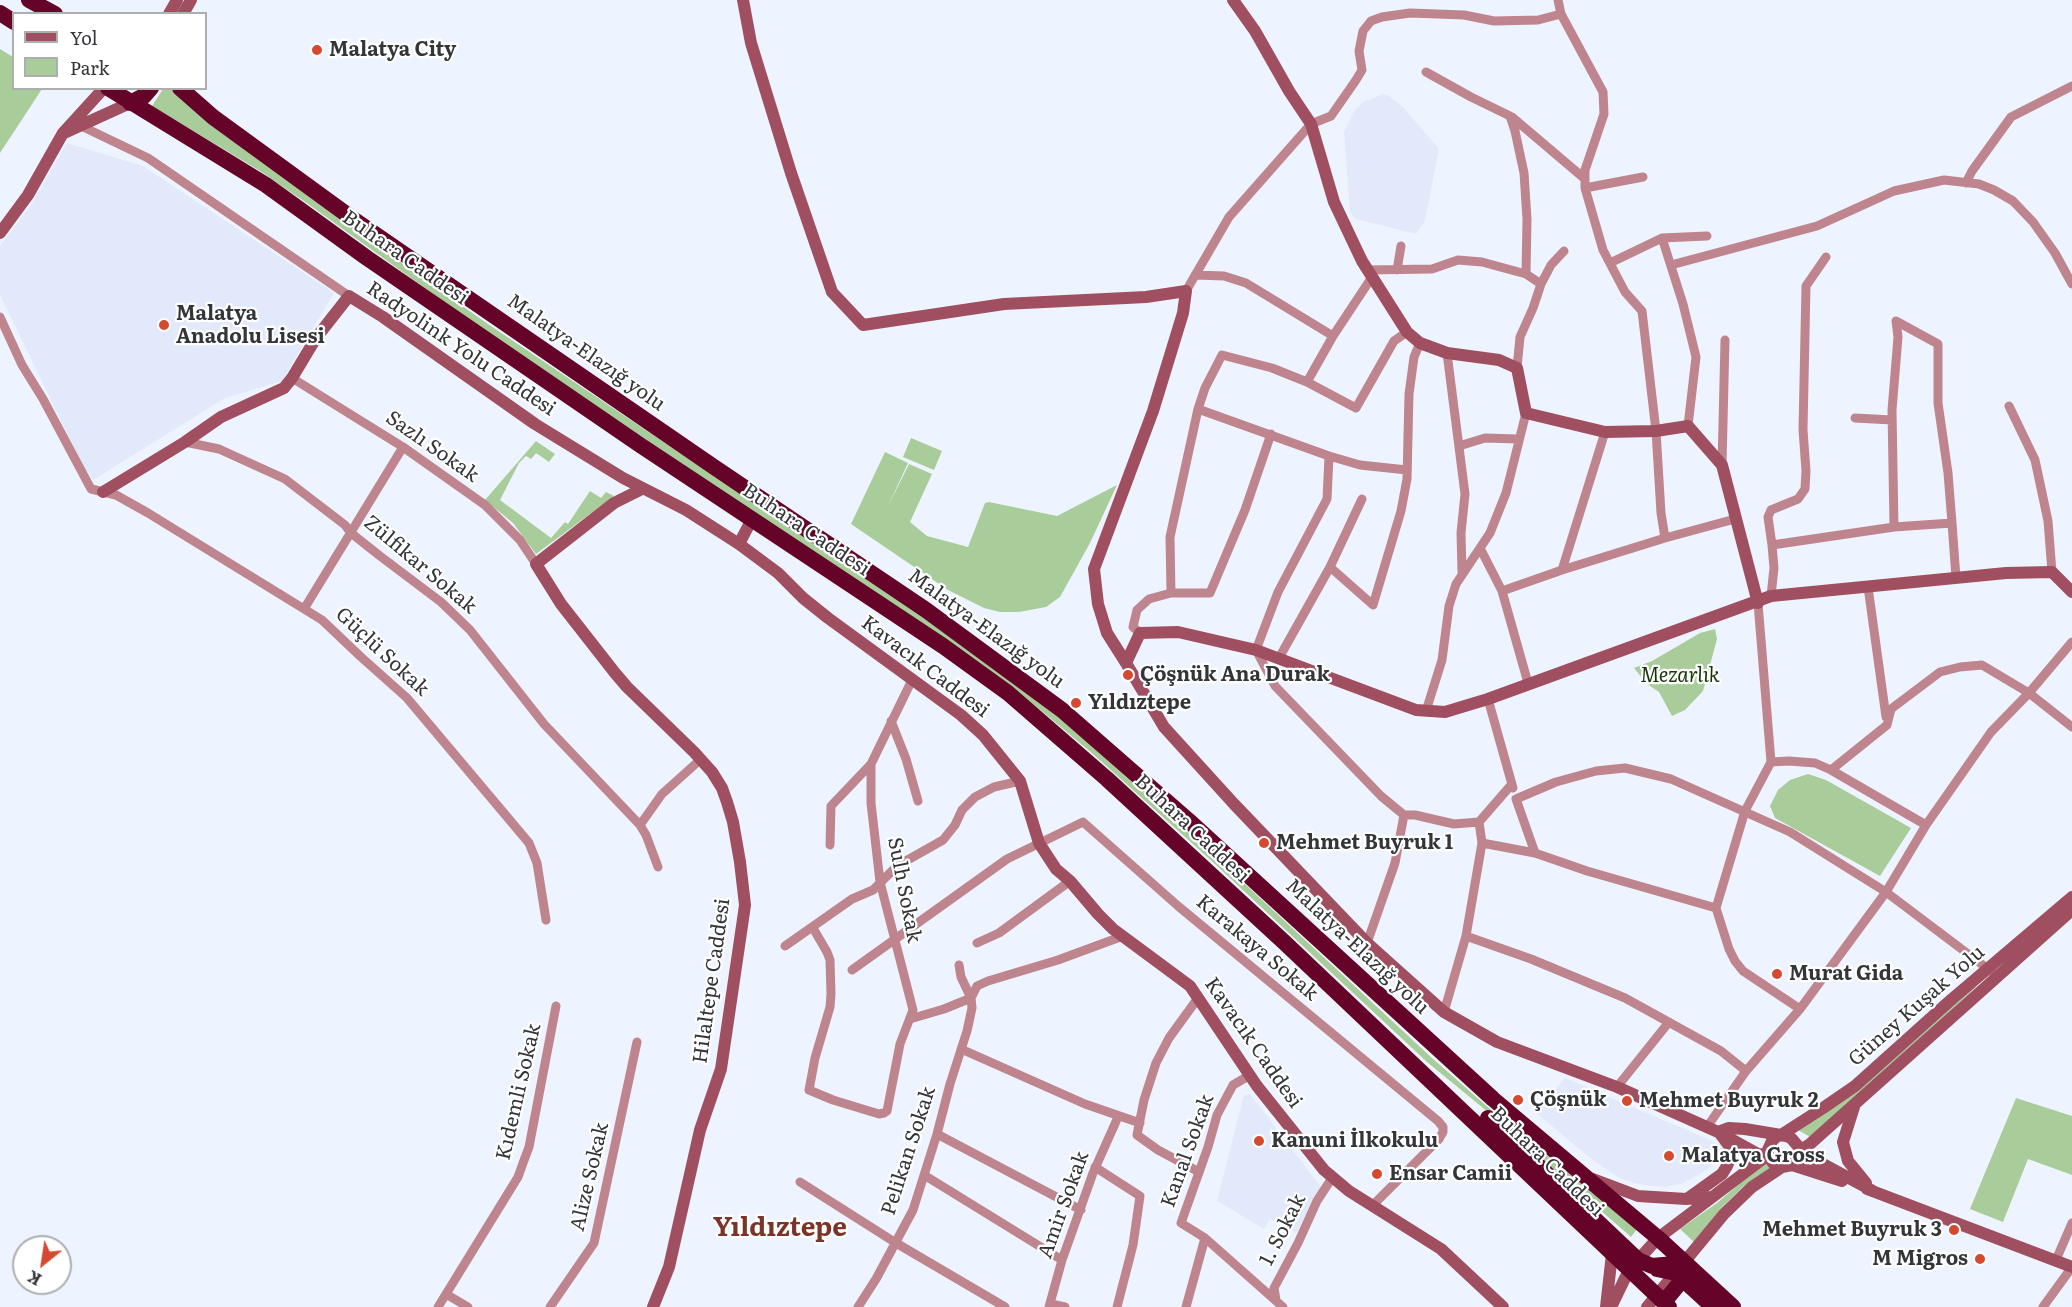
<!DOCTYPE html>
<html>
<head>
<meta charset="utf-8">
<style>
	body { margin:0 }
	#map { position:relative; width:2072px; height:1307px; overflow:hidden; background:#eef4ff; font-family:Literata,serif }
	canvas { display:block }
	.legend { position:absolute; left:12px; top:12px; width:195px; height:78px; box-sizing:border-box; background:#fff; border:2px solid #adaeb0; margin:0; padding:8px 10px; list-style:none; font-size:18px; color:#333539 }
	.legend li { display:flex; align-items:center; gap:12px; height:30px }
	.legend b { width:30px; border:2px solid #adaeb0 }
	.north { position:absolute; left:12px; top:1235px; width:60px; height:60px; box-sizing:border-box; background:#fff; border:2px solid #adaeb0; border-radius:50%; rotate:210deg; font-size:16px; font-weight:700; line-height:24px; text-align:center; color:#333539 }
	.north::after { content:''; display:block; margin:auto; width:21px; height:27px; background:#d44930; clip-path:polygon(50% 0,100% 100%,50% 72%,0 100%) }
</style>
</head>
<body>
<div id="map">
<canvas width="2072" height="1307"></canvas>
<ul class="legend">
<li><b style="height:8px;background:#a04f60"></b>Yol</li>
<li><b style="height:16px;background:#a8cd9b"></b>Park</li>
</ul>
<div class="north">K</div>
</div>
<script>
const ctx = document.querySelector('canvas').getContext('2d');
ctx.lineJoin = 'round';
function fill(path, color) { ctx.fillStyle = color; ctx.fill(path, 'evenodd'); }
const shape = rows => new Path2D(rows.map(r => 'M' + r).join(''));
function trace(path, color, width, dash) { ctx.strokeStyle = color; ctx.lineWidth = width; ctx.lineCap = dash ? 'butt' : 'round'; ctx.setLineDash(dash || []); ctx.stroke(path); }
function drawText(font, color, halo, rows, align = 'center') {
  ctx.font = font + ' Literata,serif'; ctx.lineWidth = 4.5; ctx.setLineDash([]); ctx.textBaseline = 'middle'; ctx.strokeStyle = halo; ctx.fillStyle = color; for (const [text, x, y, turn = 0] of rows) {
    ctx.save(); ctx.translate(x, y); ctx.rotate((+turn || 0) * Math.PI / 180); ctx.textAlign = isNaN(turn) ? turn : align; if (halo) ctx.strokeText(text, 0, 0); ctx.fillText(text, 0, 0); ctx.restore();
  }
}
fill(shape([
	[1383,94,1388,95,1403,107,1439,149,1425,221,1416,234,1356,219,1350,212,1344,132,1354,111,1363,102],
	[67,143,143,166,334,293,282,381,225,398,93,480,84,468,0,295,0,246,30,206],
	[1565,1078,1724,1146,1720,1158,1705,1171,1681,1184,1665,1187,1643,1185,1621,1179,1590,1158,1535,1112],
	[1250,1094,1321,1187,1296,1233,1270,1219,1264,1229,1217,1201,1244,1095]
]), '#e1e9fb');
fill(shape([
	[0,49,13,57,14,88,42,89,0,153],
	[163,89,170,89,392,256,485,322,925,618,1049,708,1219,860,1432,1058,1490,1109,1637,1229,1631,1237,1488,1112,1427,1062,1215,864,1093,754,1044,713,993,673,482,329,308,204,260,171,152,106],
	[911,438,942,451,934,470,903,457],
	[536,441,555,454,549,462,536,453,531,459,526,456,519,463,500,500,551,538,565,522,568,524,590,491,601,498,606,492,614,496,536,554,513,523,485,500],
	[885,452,908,463,887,508,909,464,932,474,910,522,927,536,968,547,985,503,989,502,1057,516,1117,485,1090,543,1060,597,1046,607,1019,612,1000,612,984,608,948,590,851,524],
	[1715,629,1717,639,1703,691,1685,710,1672,716,1659,692,1647,684,1634,668,1652,661,1700,633],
	[1808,774,1826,780,1911,828,1880,876,1775,818,1770,806,1778,790,1790,780],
	[1974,983,1976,987,1812,1138,1798,1130],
	[2016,1098,2072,1116,2072,1175,2028,1159,2003,1222,1970,1209],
	[1767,1160,1776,1164,1743,1187,1722,1207,1694,1242,1680,1229,1717,1203]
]), '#a8cd9b');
trace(shape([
	[1558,0,1561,14],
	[1426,72,1471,97,1510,116,1515,131,1524,173,1527,219,1526,274,1541,284,1533,308,1520,337,1517,368],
	[1512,117,1585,179],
	[77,124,148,158,349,296],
	[1966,183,1972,171,2011,117,2072,86],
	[1585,188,1643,177],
	[1662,238,1683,304,1696,357,1688,426],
	[1610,263,1662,238,1707,236],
	[1671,265,1817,226,1894,191,1944,180,1979,184,1994,190,2013,201,2033,222,2055,253,2072,284],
	[1367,270,1432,269,1458,260,1482,262,1526,274],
	[1397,270,1401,246],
	[1195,275,1224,276,1246,283,1333,336],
	[1541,284,1551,265,1564,251],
	[1186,291,1229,217,1311,124,1331,116,1356,80,1362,70,1359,51,1363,31,1371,21,1382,17,1410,13,1464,15,1494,21,1538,20,1561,14,1603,92,1604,114,1585,170,1585,188,1603,250,1625,292,1642,311,1656,431,1661,513,1665,538,1735,519],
	[0,317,22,365,43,399,91,489,116,495,148,513,322,620,361,657,407,698,529,843,537,863,546,920],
	[1447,353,1465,494,1461,533,1462,572],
	[292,378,403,447,485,505,520,540,536,564],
	[1307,382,1333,336,1372,277],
	[2009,406,2035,460,2048,521,2052,572],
	[1855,418,1892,420],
	[185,442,219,449,285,479,345,525,351,533,380,556,441,602,470,630,544,724,640,825,662,794,701,759],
	[1459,446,1485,438,1518,439],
	[1329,456,1198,409,1205,388,1222,355,1272,368,1307,382,1356,408,1394,341,1407,332],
	[1722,465,1725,340],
	[1894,527,1892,410,1898,337,1896,321,1938,344,1938,403,1948,473,1952,523],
	[1772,545,1768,517,1771,510,1798,499,1805,489,1806,471,1803,430,1806,286,1826,257],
	[1480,548,1490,533,1506,493,1526,413],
	[1330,567,1362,499],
	[1562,570,1665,538],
	[1868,587,1886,717],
	[1171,593,1210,593,1245,510,1271,434],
	[1771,596,1774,568,1772,545,1894,527,1952,523,1956,578],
	[1758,603,1771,762,1745,811,1716,908,1729,949,1735,961,1743,971,1800,1009],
	[304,609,403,447],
	[1140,633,1133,627,1137,610,1149,599,1171,593,1170,537,1198,409],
	[1279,658,1330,567,1373,605,1401,511,1407,479,1409,394,1414,357,1420,343],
	[1528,683,1502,591,1562,570,1605,432],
	[1488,699,1513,788],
	[1426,711,1442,660,1449,606,1456,584,1480,548,1502,591],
	[891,721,906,759,918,801],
	[1771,762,1789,761,1815,763,1831,770,1887,725,1891,709,1940,672,1960,667,1982,665,2029,693,2072,727],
	[1831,770,1926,825],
	[1404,815,1415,815,1454,824,1479,822,1512,784],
	[1479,822,1482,843],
	[640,825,646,835,658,867],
	[830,845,831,806,871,764],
	[1535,853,1587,871,1716,908],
	[813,928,827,952,830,960,831,994,830,1007,815,1058,809,1090,833,1100,879,1114,884,1113,887,1111,900,1044,913,1010,880,882,871,803,871,764,912,680],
	[1466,936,1531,959,1625,998,1721,1051,1746,1071],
	[977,943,999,933,1070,881],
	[1367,943,1395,863,1404,815,1381,796,1275,686,1256,650,1278,592,1327,499,1329,456,1360,465,1407,470],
	[785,946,852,899,873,890,897,866,943,840,955,825,962,810,975,797,994,787,1020,781],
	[852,970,1007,859,1083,822,1178,906,1438,1121,1443,1127,1443,1132,1439,1139,1373,1205],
	[1198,998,1169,1038,1156,1063,1144,1100,1137,1135,1158,1150,1199,1172],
	[1444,1012,1466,936,1482,843,1535,853,1516,799,1556,782,1596,771,1625,768,1671,779,1790,832,1886,892,1992,972],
	[910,1019,944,1009,971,998,977,986,988,981,1058,960,1123,936],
	[961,1049,1085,1104,1140,1123],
	[1617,1087,1669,1022],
	[1707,1127,1746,1071,1800,1009,1886,892,1926,825,1991,732,2029,693,2072,642],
	[937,1134,1081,1210],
	[1095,1167,1140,1196,1133,1245,1117,1307],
	[924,1175,1062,1260],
	[800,1182,896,1243,1005,1307],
	[1205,1238,1283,1307],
	[2056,1260,2072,1223],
	[446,1294,468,1307],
	[1276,1300,1274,1288,1298,1243,1317,1201,1332,1178],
	[1051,1304,1065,1307],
	[438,1307,518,1177,523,1163,529,1147,556,1006],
	[550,1307,594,1243,637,1042],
	[858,1307,876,1279,913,1210,937,1134,950,1084,967,1031,972,1008,971,998,961,977,959,965],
	[1049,1307,1062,1260,1093,1173,1118,1117],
	[1186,1307,1205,1238,1181,1223,1208,1147,1217,1115,1233,1085,1250,1075],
	[2043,1307,2072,1267]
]), '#bf858f', 9);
trace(shape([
	[743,0,751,43,791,173,832,292,863,325,1004,304,1146,297,1186,291,1183,313,1153,411,1094,569,1098,604,1107,633,1126,663],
	[1233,0,1255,31,1289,91,1311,124,1334,202,1362,261,1407,332,1420,343,1447,353,1499,360,1517,368,1526,413,1605,432,1656,431,1688,426,1722,465,1758,603],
	[169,14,177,0],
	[183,14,191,0],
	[64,133,130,103],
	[0,233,28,195,63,133,104,88],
	[642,489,614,503,536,564,561,604,615,673,627,687,694,752,712,772,722,788,727,802,733,822,740,862,745,905,743,919,721,1069,700,1130,669,1267,653,1307],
	[103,492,185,442,221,417,284,388,292,378,316,338,349,296,383,317,535,424,623,478,686,510,739,544,778,573,803,598,828,618,961,715,983,735,1020,781,1039,843,1056,869,1070,881,1098,914,1113,929,1190,986,1257,1086,1324,1170,1349,1191,1441,1249,1503,1307],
	[739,544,752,519],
	[1854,1107,1843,1142,1848,1161,1866,1183],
	[1718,1132,1729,1128,1745,1129,1781,1135,1786,1136,1791,1138,1798,1146,1799,1151,1796,1161,1792,1165,1782,1167,1773,1163,1768,1155,1768,1150,1772,1141,1776,1137,1781,1135,1823,1108,1855,1086,1952,999,2072,897],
	[1768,1155,1758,1154,1718,1132,1617,1087,1497,1042,1444,1012,1367,943,1234,804,1164,727,1126,663,1140,633,1178,632,1256,650,1416,710,1445,712,1488,699,1771,596,2006,573,2052,572,2072,592],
	[1792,1165,1842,1181],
	[1593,1179,1638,1196,1686,1199,1711,1197],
	[1867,1189,2072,1267],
	[1873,1191,1799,1151,1810,1144,2072,910],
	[1687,1199,1722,1174,1727,1166,1730,1159,1730,1147,1721,1135],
	[1606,1307,1612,1254],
	[1611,1307,1629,1270,1658,1238,1768,1155],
	[1647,1307,1724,1214,1752,1187,1782,1167]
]), '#a04f60', 12);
trace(shape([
	[29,0,55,14],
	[0,13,14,22],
	[108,88,266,185,367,258,640,445,943,646,1008,693,1107,779,1284,942,1669,1307],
	[180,88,213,117,353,219,714,467,926,610,1062,710,1189,821,1493,1099,1658,1238,1733,1307],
	[130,103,144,96,151,88],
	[1488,1118,1638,1260,1652,1266,1685,1263],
	[1657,1269,1676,1273,1713,1307],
	[1664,1302,1683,1279]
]), '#650328', 16);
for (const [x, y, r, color] of [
	[317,50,6,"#d44930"],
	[164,325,6,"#d44930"],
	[1128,675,6,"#d44930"],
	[1076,703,6,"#d44930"],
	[1264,843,6,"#d44930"],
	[1777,974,6,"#d44930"],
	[1518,1100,6,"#d44930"],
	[1627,1101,6,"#d44930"],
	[1259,1141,6,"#d44930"],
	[1669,1156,6,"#d44930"],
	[1377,1174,6,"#d44930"],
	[1954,1230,6,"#d44930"],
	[1980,1259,6,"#d44930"]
]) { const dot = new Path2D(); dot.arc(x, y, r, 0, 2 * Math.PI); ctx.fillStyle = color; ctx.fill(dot); trace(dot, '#fff', 2); }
drawText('bold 20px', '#333539', '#fff', [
	["Malatya City",329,50],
	["Malatya",176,314],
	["Anadolu Lisesi",176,337],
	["Çöşnük Ana Durak",1140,675],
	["Yıldıztepe",1088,703],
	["Mehmet Buyruk 1",1276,843],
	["Murat Gida",1789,974],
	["Çöşnük",1530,1100],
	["Mehmet Buyruk 2",1639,1101],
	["Kanuni İlkokulu",1271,1141],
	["Malatya Gross",1681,1156],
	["Ensar Camii",1389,1174],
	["Mehmet Buyruk 3",1942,1230,"right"],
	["M Migros",1968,1259,"right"]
], 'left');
drawText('20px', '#333539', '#fff', [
	["Buhara Caddesi",405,258,35],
	["Radyolink Yolu Caddesi",461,349,34],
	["Malatya-Elazığ yolu",586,353,35],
	["Sazlı Sokak",432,447,35],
	["Buhara Caddesi",806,530,34],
	["Zülfikar Sokak",420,565,40],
	["Malatya-Elazığ yolu",986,629,36],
	["Güçlü Sokak",382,652,43],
	["Kavacık Caddesi",925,667,37],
	["Buhara Caddesi",1192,829,43],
	["Sulh Sokak",904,890,79],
	["Malatya-Elazığ yolu",1357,947,43],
	["Karakaya Sokak",1257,948,40],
	["Hilaltepe Caddesi",712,981,-82],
	["Güney Kuşak Yolu",1917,1006,-41],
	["Kavacık Caddesi",1253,1043,55],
	["Kıdemli Sokak",519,1092,-77],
	["Pelikan Sokak",909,1151,-72],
	["Kanal Sokak",1188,1151,-70],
	["Buhara Caddesi",1547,1162,44],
	["Alize Sokak",590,1177,-77],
	["Amir Sokak",1064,1205,-70],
	["1. Sokak",1283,1230,-63]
]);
drawText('italic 20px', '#163408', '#fff', [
	["Mezarlık",1680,676]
]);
drawText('bold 26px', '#7b3528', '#fff', [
	["Yıldıztepe",780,1228]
]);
</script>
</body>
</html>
